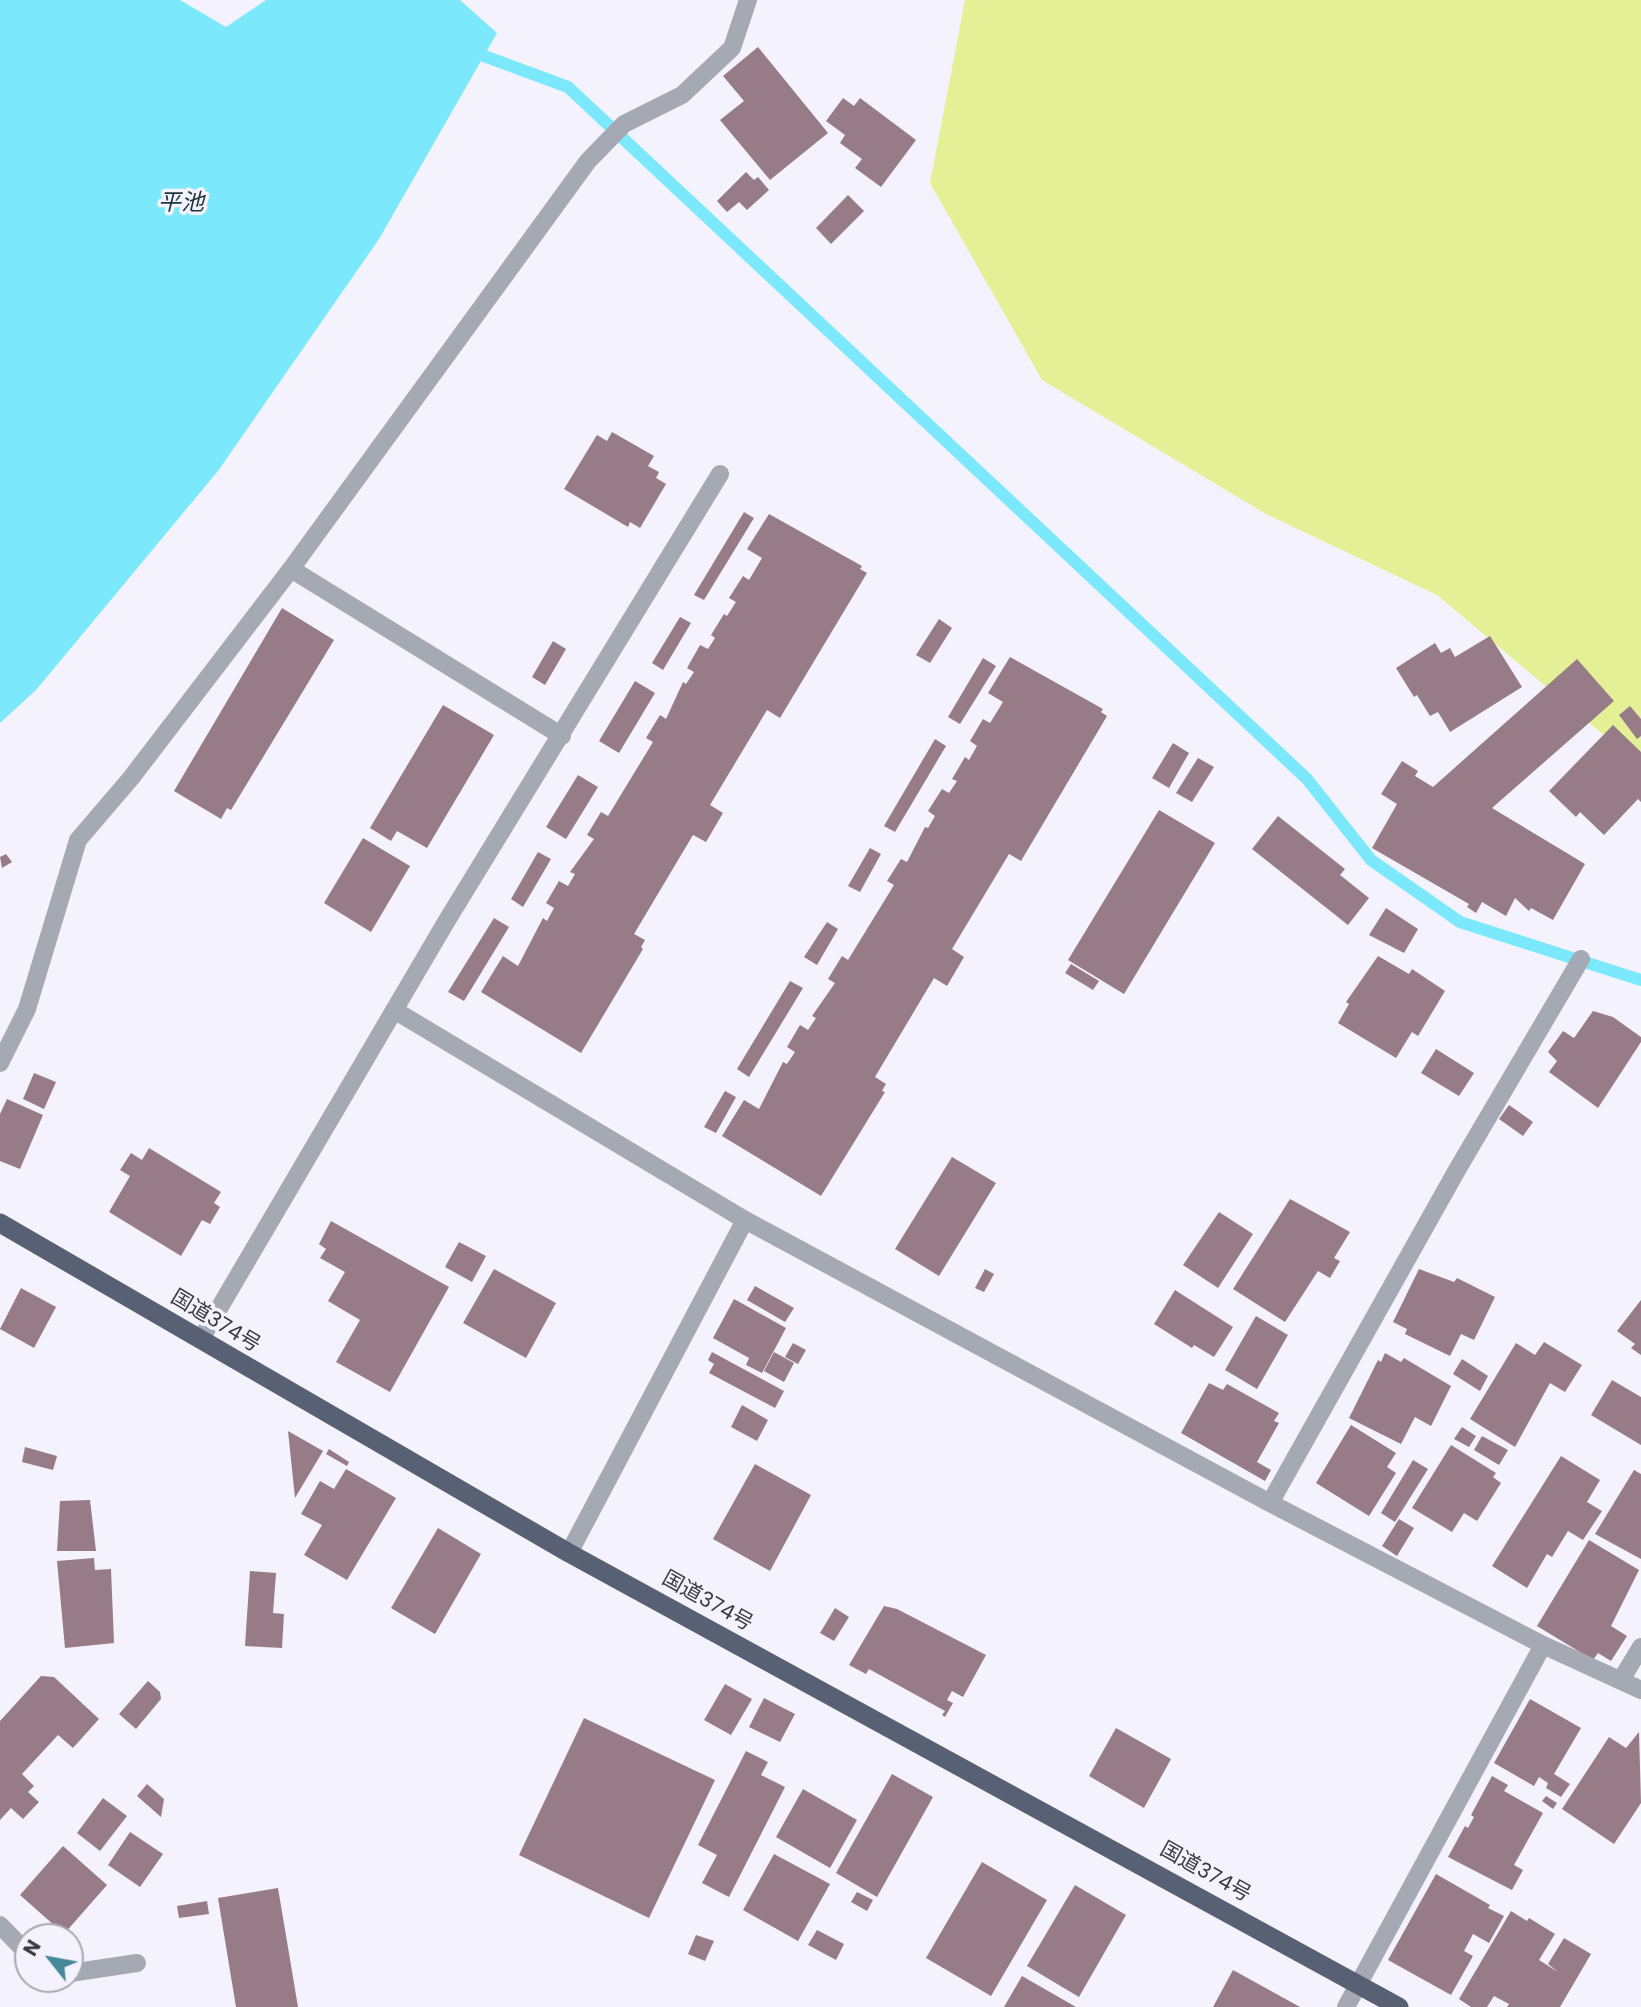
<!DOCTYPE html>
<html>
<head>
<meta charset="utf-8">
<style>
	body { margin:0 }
	#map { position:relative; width:1641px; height:2007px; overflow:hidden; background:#f4f2fd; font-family:Poppins,sans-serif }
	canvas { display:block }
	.north { position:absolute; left:14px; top:1923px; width:70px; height:70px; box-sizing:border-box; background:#f4f2fd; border:2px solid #aba8b3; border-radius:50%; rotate:301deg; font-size:19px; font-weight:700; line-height:28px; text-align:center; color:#3d3a45 }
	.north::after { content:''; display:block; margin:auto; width:24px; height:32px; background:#46879a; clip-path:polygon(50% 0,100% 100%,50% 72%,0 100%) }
</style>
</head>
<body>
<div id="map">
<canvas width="1641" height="2007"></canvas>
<div class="north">N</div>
</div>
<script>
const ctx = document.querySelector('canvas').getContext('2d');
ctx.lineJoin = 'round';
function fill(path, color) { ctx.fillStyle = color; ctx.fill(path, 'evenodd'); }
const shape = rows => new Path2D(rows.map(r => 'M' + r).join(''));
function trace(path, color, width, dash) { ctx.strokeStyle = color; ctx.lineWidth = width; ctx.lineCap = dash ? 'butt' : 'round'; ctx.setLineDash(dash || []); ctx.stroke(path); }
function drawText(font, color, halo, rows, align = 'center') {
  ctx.font = font + ' Poppins,"Noto Sans JP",sans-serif'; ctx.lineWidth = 7; ctx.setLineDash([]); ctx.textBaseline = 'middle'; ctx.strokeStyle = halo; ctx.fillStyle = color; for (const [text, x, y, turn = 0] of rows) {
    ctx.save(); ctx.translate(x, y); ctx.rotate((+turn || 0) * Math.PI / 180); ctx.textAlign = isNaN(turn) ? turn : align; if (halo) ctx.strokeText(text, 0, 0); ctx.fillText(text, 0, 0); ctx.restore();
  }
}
fill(shape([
	[965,0,1641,0,1641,784,1624,752,1437,595,1266,514,1042,380,930,183]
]), '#e3f096');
fill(shape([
	[0,0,180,0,226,27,266,0,460,0,497,33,379,239,218,471,36,690,0,723]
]), '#7be9fb');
trace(shape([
	[484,56,568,87,1307,779,1371,860,1460,922,1641,980]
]), '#7be9fb', 12);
fill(shape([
	[758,47,828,133,770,180,720,120,744,101,723,76],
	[843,98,854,106,860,98,916,140,881,187,855,168,862,159,840,143,845,135,826,121],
	[746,172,754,180,758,177,769,190,747,210,739,202,727,212,717,201],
	[848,195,864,211,831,244,816,228],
	[612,432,654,456,648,466,659,472,656,478,666,484,640,528,630,522,628,527,564,489,597,435,607,441],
	[744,512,754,518,704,600,694,595],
	[769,514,862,566,860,569,867,573,780,718,767,710,710,805,723,813,706,842,693,835,634,934,645,940,641,947,643,949,581,1053,481,992,503,956,518,966,543,918,547,921,554,908,546,903,559,881,568,886,575,874,570,872,594,839,587,835,601,812,608,816,653,742,646,738,660,715,666,719,683,682,686,684,694,672,687,668,700,645,708,649,715,638,711,635,724,614,727,616,736,602,729,598,743,576,749,580,762,558,747,549],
	[282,608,334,640,231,810,227,808,221,819,174,791],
	[680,617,691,623,663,670,652,663],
	[939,619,952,628,930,663,916,655],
	[1490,636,1522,687,1450,732,1438,712,1430,716,1417,695,1414,697,1396,668,1435,643,1441,653,1450,648,1455,657],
	[553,641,566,649,545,685,532,677],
	[1010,657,1103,709,1101,712,1107,716,1021,861,1009,854,952,949,964,957,947,986,934,978,875,1077,886,1084,882,1091,885,1092,821,1196,722,1136,744,1100,759,1109,783,1062,787,1064,795,1052,787,1047,800,1025,808,1030,816,1018,812,1016,835,983,828,979,842,956,848,960,894,885,887,881,901,859,907,862,925,827,928,828,935,816,928,811,942,789,949,793,957,781,952,779,965,757,969,760,977,746,970,741,983,719,990,723,1003,702,988,693],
	[983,658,996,666,960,724,948,717],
	[1577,659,1614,701,1492,808,1585,864,1553,920,1531,908,1529,911,1515,898,1506,916,1482,902,1476,913,1467,907,1469,904,1372,848,1397,804,1381,794,1402,761,1418,771,1415,776,1433,787],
	[635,681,655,693,619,753,599,741],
	[443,705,494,735,427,848,397,831,391,841,370,828],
	[1630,706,1641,719,1641,736,1637,739,1619,715],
	[1613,725,1641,752,1641,802,1638,799,1604,835,1580,812,1576,817,1549,791],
	[935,739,946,746,895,832,884,826],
	[1173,743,1189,753,1169,788,1152,778],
	[1198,758,1214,767,1192,802,1176,793],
	[578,775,598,787,566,839,546,827],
	[1159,810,1215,843,1124,994,1068,960],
	[1278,816,1345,869,1340,875,1369,898,1348,925,1252,849],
	[363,838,410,866,371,932,324,903],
	[870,848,881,854,860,892,848,886],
	[538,852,551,859,523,907,511,899],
	[6,854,12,862,2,868,0,857],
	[1386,908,1418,929,1404,953,1369,935],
	[494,918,509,927,464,1001,448,992],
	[827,922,838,929,817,965,804,957],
	[1378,956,1409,974,1412,969,1445,991,1418,1036,1412,1032,1396,1058,1338,1023,1349,1004,1346,1002],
	[1071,964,1099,981,1093,990,1065,973],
	[790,981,803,988,749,1077,737,1069],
	[1593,1011,1613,1017,1641,1037,1641,1042,1598,1108,1549,1072,1557,1061,1548,1052,1563,1031,1574,1038],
	[1436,1049,1474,1073,1459,1096,1421,1073],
	[34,1073,56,1082,44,1109,23,1099],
	[725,1091,736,1097,716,1133,704,1127],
	[7,1099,43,1115,20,1169,0,1161,0,1114],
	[1509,1105,1533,1122,1523,1136,1499,1119],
	[149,1148,221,1192,214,1203,220,1207,210,1224,202,1220,181,1256,109,1212,130,1176,120,1170,131,1153,142,1160],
	[952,1157,996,1183,939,1276,895,1249],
	[1290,1199,1350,1232,1334,1258,1340,1261,1330,1278,1318,1271,1285,1322,1233,1289],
	[1219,1212,1253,1234,1218,1288,1183,1265],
	[331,1221,449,1287,390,1392,336,1362,360,1320,328,1301,345,1272,320,1258,326,1249,319,1244],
	[459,1242,486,1256,472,1282,445,1267],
	[494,1269,556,1303,526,1358,463,1323],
	[985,1269,994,1274,984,1292,975,1288],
	[1419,1269,1454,1282,1457,1278,1495,1297,1474,1340,1461,1334,1450,1356,1405,1334,1407,1329,1393,1322],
	[755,1286,794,1308,785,1322,747,1300],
	[21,1288,56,1307,34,1348,0,1329],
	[1175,1290,1233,1327,1214,1357,1194,1345,1192,1348,1154,1324],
	[734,1299,786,1328,762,1373,746,1365,749,1358,713,1338],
	[1641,1300,1641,1355,1631,1348,1635,1344,1617,1331],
	[1256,1316,1288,1335,1257,1389,1225,1370],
	[1544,1342,1582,1365,1565,1392,1550,1383,1515,1447,1470,1419,1516,1343,1535,1355],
	[793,1343,806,1350,798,1364,785,1357],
	[712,1352,784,1391,775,1408,709,1373,714,1364,708,1360],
	[774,1352,794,1363,784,1382,764,1371],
	[1385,1353,1401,1362,1404,1358,1451,1386,1431,1426,1415,1417,1401,1444,1349,1418,1378,1360,1381,1362],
	[1462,1359,1488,1376,1480,1391,1453,1374],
	[1612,1380,1641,1397,1641,1445,1591,1415],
	[1209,1383,1223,1390,1227,1384,1279,1413,1274,1421,1279,1423,1257,1462,1271,1470,1265,1481,1181,1433],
	[742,1405,768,1420,757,1441,731,1427],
	[1351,1425,1396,1453,1387,1467,1396,1473,1369,1516,1316,1483],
	[1462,1427,1476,1436,1469,1447,1454,1439],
	[288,1431,323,1451,295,1498],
	[1482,1436,1508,1450,1499,1465,1474,1450],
	[1451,1445,1496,1473,1493,1477,1501,1483,1477,1521,1464,1513,1452,1532,1412,1508],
	[25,1447,57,1456,53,1470,22,1462],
	[329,1449,349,1462,347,1466,326,1454],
	[1561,1456,1600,1480,1587,1502,1602,1511,1583,1540,1568,1531,1552,1557,1547,1554,1527,1588,1492,1566],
	[1413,1460,1428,1469,1395,1522,1381,1513],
	[755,1464,811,1495,770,1571,713,1539],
	[346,1469,396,1498,347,1580,304,1555,322,1525,301,1514,320,1481,334,1489],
	[1634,1470,1641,1474,1641,1559,1595,1534],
	[90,1500,96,1551,57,1551,60,1501],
	[1399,1519,1414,1528,1397,1556,1382,1546],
	[438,1528,481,1554,435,1634,391,1608],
	[1589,1540,1639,1570,1611,1626,1627,1636,1611,1661,1598,1653,1593,1660,1537,1626],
	[94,1558,95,1570,111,1569,114,1643,65,1648,57,1561],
	[250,1571,276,1573,273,1613,284,1614,282,1648,245,1646],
	[884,1606,897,1609,986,1655,963,1697,952,1691,947,1700,953,1703,945,1717,942,1715,945,1711,869,1669,866,1674,849,1665],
	[835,1608,849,1617,834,1641,820,1633],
	[41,1676,54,1677,99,1719,73,1748,58,1735,22,1774,34,1786,28,1792,39,1802,23,1819,11,1808,0,1820,0,1721],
	[148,1681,160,1692,161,1699,136,1729,119,1714],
	[725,1684,752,1699,731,1735,704,1720],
	[764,1698,795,1714,780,1742,749,1727],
	[1530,1699,1581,1728,1554,1774,1570,1784,1561,1797,1546,1788,1548,1783,1539,1777,1534,1786,1494,1763],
	[584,1718,715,1780,649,1918,519,1855],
	[1116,1728,1171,1759,1144,1808,1089,1776],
	[1639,1732,1641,1803,1614,1844,1562,1809,1609,1737,1626,1748],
	[746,1751,768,1762,761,1775,785,1787,729,1897,702,1883,717,1855,698,1845],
	[892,1774,933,1797,877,1897,836,1873],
	[1492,1776,1508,1785,1504,1791,1543,1813,1514,1865,1523,1870,1512,1890,1448,1857,1465,1826,1468,1828,1474,1817,1471,1815],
	[147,1784,164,1799,161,1817,137,1796],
	[803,1789,857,1820,830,1868,776,1837],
	[1546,1796,1557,1803,1553,1809,1542,1801],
	[103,1798,127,1816,100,1851,77,1833],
	[130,1832,163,1854,140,1887,108,1865],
	[63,1846,107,1885,64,1934,20,1895],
	[774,1854,830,1884,798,1941,743,1910],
	[982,1862,1047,1900,991,1996,926,1958],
	[1436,1874,1490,1905,1488,1908,1504,1916,1489,1943,1473,1934,1464,1951,1473,1956,1451,1995,1388,1960],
	[1075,1885,1126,1915,1079,1997,1027,1966],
	[278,1888,298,2007,236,2007,218,1898],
	[857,1892,873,1900,867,1911,851,1902],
	[207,1901,209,1914,179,1918,177,1906],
	[1511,1911,1527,1921,1529,1918,1555,1934,1539,1960,1558,1972,1548,1964,1564,1938,1591,1954,1560,2007,1507,2007,1509,2004,1494,1996,1487,2007,1471,2007,1459,1999],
	[817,1930,844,1944,836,1960,808,1945],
	[696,1935,714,1941,705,1961,688,1954],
	[1233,1970,1300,2007,1213,2007],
	[1022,1976,1076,2007,1004,2007]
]), '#977c87');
trace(shape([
	[0,1925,28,1954],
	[70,1973,137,1963]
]), '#a4a9b3', 18);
trace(shape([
	[291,569,562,736],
	[394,1010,745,1220],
	[0,1063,27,1009,78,840,131,778,291,569,588,161,624,124,682,95,732,48,748,0],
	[201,1339,446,922,720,474],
	[1270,1503,1457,1170,1581,959],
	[569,1553,745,1220,1270,1503,1543,1645,1641,1690],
	[1621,1680,1641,1647],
	[1346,2007,1543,1645]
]), '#a4a9b3', 18);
trace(shape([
	[0,1223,569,1553,1399,2007]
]), '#586073', 19);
drawText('21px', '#3d3a45', '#f4f2fd', [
	["国道374号",215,1322,31],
	["国道374号",707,1602,29],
	["国道374号",1205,1873,29]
]);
drawText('italic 23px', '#1c3539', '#f4f2fd', [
	["平池",181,204]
]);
</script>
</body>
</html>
